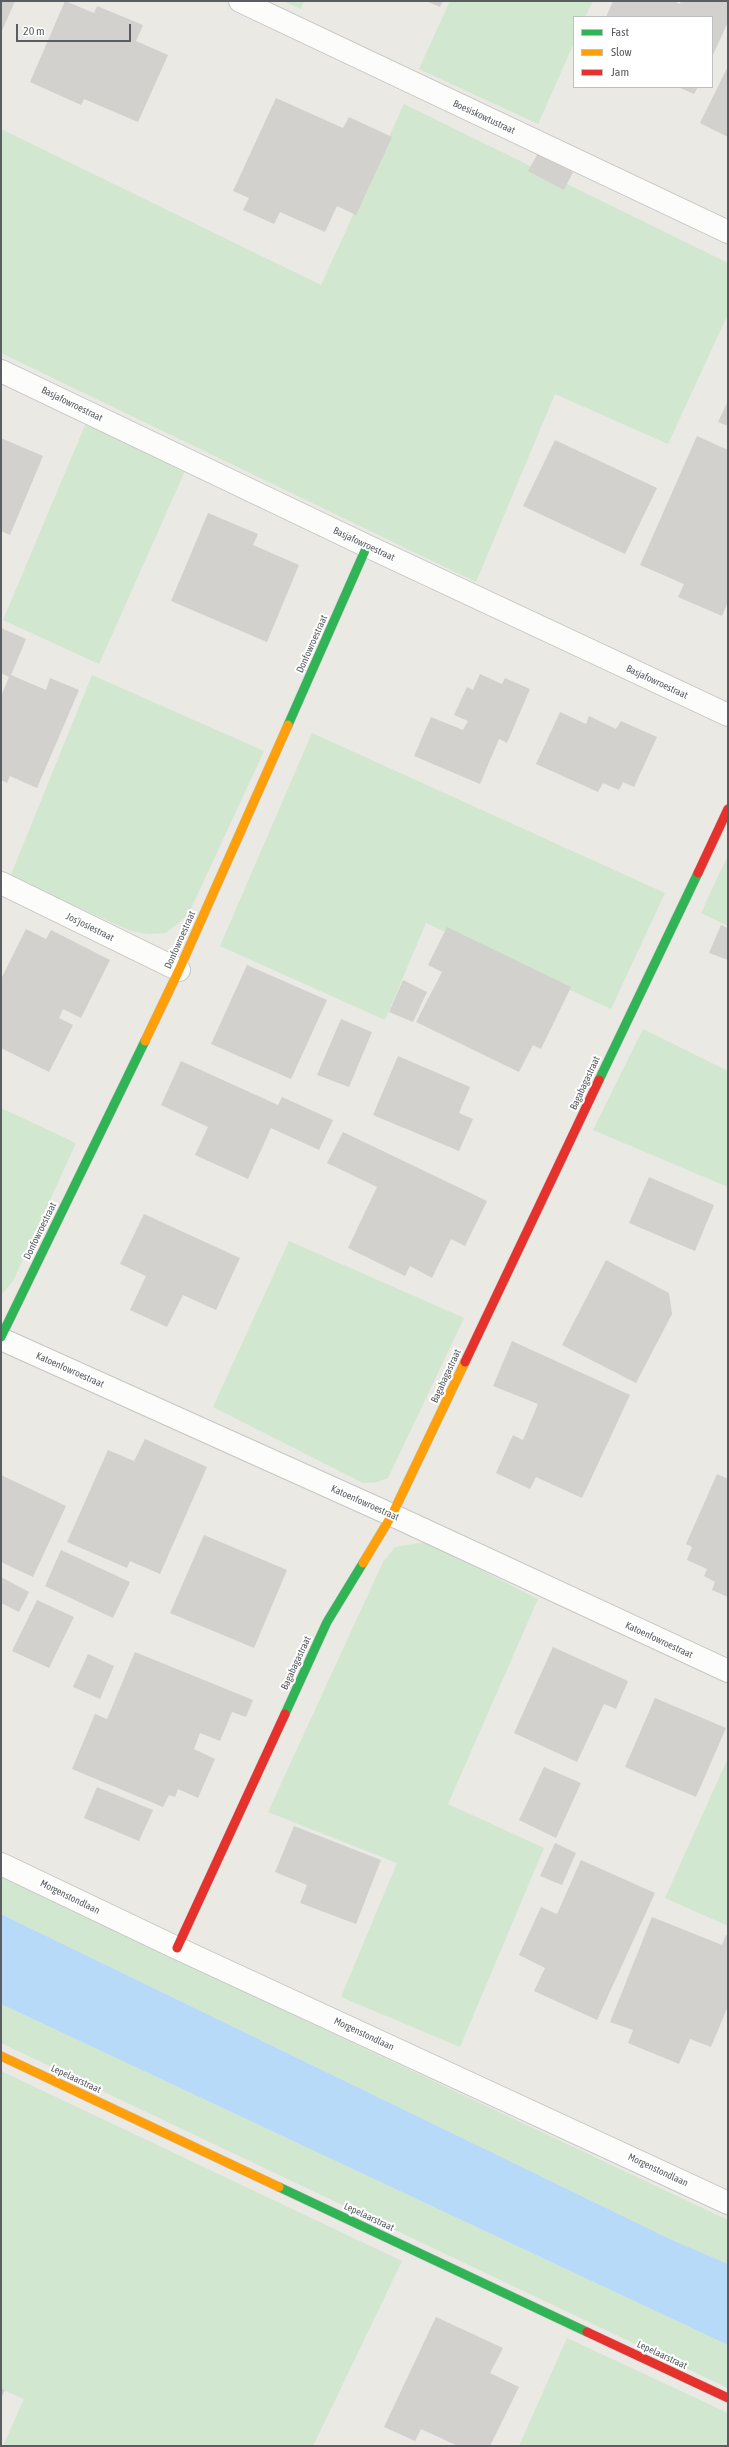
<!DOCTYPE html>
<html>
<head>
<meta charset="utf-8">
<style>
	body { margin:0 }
	#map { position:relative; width:729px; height:2447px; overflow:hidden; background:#eae9e4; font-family:"Asap Condensed",sans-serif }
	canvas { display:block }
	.frame { position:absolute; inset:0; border:2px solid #5a5e62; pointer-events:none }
	.legend { position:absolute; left:573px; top:16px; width:140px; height:72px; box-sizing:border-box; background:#fff; border:1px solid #bdbfc0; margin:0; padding:5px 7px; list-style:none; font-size:12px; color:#5a5e62 }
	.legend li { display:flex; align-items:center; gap:8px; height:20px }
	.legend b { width:20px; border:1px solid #bdbfc0 }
	.scale { position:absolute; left:16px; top:24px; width:115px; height:18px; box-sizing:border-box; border:2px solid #5a5e62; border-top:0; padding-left:5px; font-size:12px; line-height:14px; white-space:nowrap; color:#5a5e62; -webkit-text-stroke:3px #fff; paint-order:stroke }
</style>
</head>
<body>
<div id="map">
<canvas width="729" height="2447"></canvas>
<div class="frame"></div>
<ul class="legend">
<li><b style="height:5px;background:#30b455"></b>Fast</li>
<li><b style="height:5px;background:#ff9f0a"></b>Slow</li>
<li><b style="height:5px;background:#e5322d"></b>Jam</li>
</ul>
<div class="scale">20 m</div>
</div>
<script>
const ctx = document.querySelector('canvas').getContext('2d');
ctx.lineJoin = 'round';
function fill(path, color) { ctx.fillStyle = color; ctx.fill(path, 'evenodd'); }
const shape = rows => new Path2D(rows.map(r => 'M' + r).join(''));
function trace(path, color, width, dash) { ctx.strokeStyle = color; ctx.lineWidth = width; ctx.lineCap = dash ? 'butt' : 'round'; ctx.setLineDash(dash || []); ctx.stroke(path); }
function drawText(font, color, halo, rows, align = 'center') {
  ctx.font = font + ' "Asap Condensed",sans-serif'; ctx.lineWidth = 4; ctx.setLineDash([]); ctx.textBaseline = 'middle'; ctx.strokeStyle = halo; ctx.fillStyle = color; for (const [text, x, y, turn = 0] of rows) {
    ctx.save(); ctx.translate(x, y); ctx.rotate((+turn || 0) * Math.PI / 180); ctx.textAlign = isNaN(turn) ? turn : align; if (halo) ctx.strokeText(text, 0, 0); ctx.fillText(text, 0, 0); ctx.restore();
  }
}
fill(shape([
	[283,1,304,1,301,9],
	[450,1,593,1,585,17,574,17,574,43,538,124,419,69],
	[404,104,728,263,728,314,668,444,555,394,476,582,1,353,1,129,321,285],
	[86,423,185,471,99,664,3,620],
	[92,675,264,751,188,915,166,933,148,934,131,931,10,877],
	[312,733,665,893,611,1009,426,923,385,1020,220,946],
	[728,855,728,926,701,913],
	[643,1029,728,1071,728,1187,593,1130],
	[1,1108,76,1143,13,1281,1,1295],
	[289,1241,464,1318,388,1478,378,1482,363,1483,213,1407],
	[426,1542,538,1599,448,1804,544,1848,460,2047,341,1997,397,1863,268,1812,383,1562,395,1547],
	[728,1758,728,1926,665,1898],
	[1,1877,728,2220,728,2264,670,2239,1,1914],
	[1,2004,728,2345,728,2388,1,2043],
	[1,2071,402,2261,313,2446,3,2446,24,2399,1,2389],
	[567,2338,728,2413,728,2446,519,2446]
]), '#d1e7cf');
fill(shape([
	[1,1914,670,2239,728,2264,728,2345,1,2004]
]), '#b6daf7');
fill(shape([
	[1,1,15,1,1,33],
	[65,1,94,13,97,6,143,25,136,41,168,55,138,122,84,99,81,105,30,82],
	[426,1,443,1,440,7],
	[613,1,673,1,680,4,681,1,728,1,728,22,712,57,712,17,606,17],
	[728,66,728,137,700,123],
	[678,87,698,87,694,94],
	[276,98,343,128,349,117,392,137,356,215,337,206,325,232,280,212,274,224,243,210,249,198,233,191],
	[538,153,573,172,564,190,528,171],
	[728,401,728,426,718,422],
	[697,436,728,450,728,602,722,616,678,597,684,584,640,565],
	[1,438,43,456,10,535,1,531],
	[555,440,657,488,625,554,523,506],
	[208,513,258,534,253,545,299,565,267,642,171,601],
	[1,628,26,639,11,675,46,690,50,678,79,690,37,788,10,776,7,783,1,780,1,696,9,677,1,673],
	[480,674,502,684,505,678,530,689,507,743,499,739,480,784,414,756,431,717,463,730,468,721,454,715,467,687,473,690],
	[560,712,586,724,589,716,616,729,621,721,657,737,634,787,623,782,619,790,603,783,598,792,536,764],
	[721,925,728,928,728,960,709,953],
	[447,927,571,987,541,1049,533,1045,519,1072,416,1022,442,972,428,965],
	[26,929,46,939,51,930,110,960,81,1018,63,1009,59,1018,73,1025,49,1072,1,1048,1,979],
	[247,965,327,1000,291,1079,211,1044],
	[403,980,427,992,413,1022,389,1012],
	[341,1019,372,1032,349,1087,317,1075],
	[398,1056,470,1087,459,1113,473,1119,459,1151,373,1115],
	[181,1061,278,1105,282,1097,333,1120,319,1150,271,1128,248,1179,195,1155,208,1127,161,1105],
	[343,1132,487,1201,465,1246,451,1239,432,1278,410,1266,405,1276,348,1248,377,1187,327,1163],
	[649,1177,714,1205,695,1251,629,1223],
	[144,1214,240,1258,216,1310,183,1295,167,1327,130,1310,146,1276,120,1264],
	[606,1260,669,1293,672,1314,636,1383,562,1345],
	[512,1341,630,1395,582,1498,536,1477,530,1489,496,1473,513,1435,523,1440,538,1404,493,1386],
	[145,1439,207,1467,160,1574,130,1561,127,1568,67,1542,108,1450,134,1461],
	[717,1474,728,1479,728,1597,712,1590,715,1582,704,1576,707,1569,687,1560,692,1547,686,1544],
	[1,1475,66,1506,33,1577,1,1562],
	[204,1535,287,1570,254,1648,170,1613],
	[61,1550,130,1582,113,1618,45,1586],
	[1,1577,29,1592,19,1612,1,1603],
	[37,1600,74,1617,49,1668,12,1651],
	[553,1647,628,1681,616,1709,604,1704,577,1762,514,1733],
	[135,1652,253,1700,246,1717,232,1712,220,1741,200,1733,194,1749,215,1759,198,1798,178,1789,175,1797,169,1795,163,1807,72,1769,95,1714,107,1719],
	[88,1654,114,1666,100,1699,73,1687],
	[655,1698,726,1728,696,1797,625,1767],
	[544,1767,581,1783,556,1838,519,1820],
	[97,1787,153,1810,139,1841,84,1818],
	[294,1826,381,1860,356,1924,300,1903,307,1885,275,1872],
	[555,1843,576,1853,562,1885,540,1876],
	[581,1860,655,1893,597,2020,534,1991,545,1968,519,1955,541,1907,557,1914],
	[652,1917,722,1945,726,1935,728,1936,728,2006,711,2047,690,2039,679,2064,628,2043,633,2030,610,2022],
	[436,2317,503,2348,490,2373,519,2387,490,2446,458,2446,421,2429,415,2441,384,2427],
	[1,2388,5,2390,1,2399]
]), '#d2d1ce');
const street = shape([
	[240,1,728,232],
	[1,371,367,546,728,715],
	[1,883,179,970],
	[1,1339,392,1515,728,1671],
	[1,1864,177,1948,728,2203]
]);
const fast = shape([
	[288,725,367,546],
	[599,1080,698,873],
	[1,1337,145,1041],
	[285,1714,327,1622,363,1563],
	[279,2187,587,2332]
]);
const slow = shape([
	[145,1041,179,970,288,725],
	[363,1563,392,1515,465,1362],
	[1,2056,279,2187]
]);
const jam = shape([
	[698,873,728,809],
	[465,1362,599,1080],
	[177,1948,285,1714],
	[587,2332,728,2398]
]);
trace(street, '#c6c6c5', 24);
trace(fast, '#c5c6c4', 10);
trace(slow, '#c5c6c4', 10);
trace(jam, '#c5c6c4', 10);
trace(street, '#fcfcfb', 22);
trace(fast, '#30b455', 9);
trace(slow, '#ff9f0a', 9);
trace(jam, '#e5322d', 9);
drawText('10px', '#5a5e62', '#fff', [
	["Boesiskowtustraat",484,117,25],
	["Basjafowroestraat",72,404,26],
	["Basjafowroestraat",364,544,25],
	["Donfowroestraat",312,644,-66],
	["Basjafowroestraat",657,682,25],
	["Jos'josiestraat",90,927,26],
	["Donfowroestraat",180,940,-66],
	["Bagabagastraat",585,1083,-65],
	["Donfowroestraat",40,1231,-64],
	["Katoenfowroestraat",70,1370,24],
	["Bagabagastraat",446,1376,-65],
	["Katoenfowroestraat",365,1503,24],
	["Katoenfowroestraat",659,1640,25],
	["Bagabagastraat",296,1663,-65],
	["Morgenstondlaan",70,1897,26],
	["Morgenstondlaan",364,2034,25],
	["Lepelaarstraat",76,2079,25],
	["Morgenstondlaan",658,2170,25],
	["Lepelaarstraat",369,2217,25],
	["Lepelaarstraat",662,2355,25]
]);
</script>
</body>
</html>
